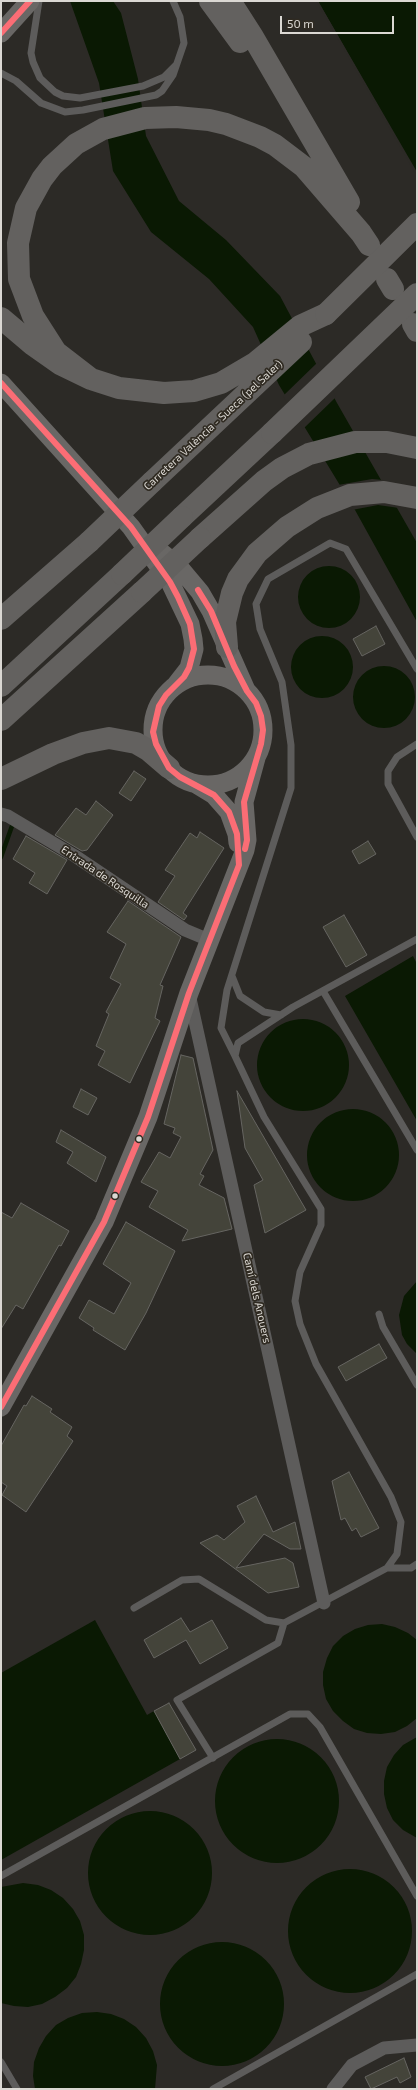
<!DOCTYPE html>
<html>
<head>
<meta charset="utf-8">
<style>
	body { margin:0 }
	#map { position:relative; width:418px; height:2090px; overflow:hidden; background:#2c2a26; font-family:"Exo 2",sans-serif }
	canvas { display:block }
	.frame { position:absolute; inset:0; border:2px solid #dbd8d3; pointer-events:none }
	.scale { position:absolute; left:280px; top:16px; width:114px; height:18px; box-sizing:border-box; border:2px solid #dbd8d3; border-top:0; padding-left:5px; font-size:12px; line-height:14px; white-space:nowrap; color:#dbd8d3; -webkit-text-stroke:3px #302b22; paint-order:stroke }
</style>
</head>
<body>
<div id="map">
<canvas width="418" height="2090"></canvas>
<div class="frame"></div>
<div class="scale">50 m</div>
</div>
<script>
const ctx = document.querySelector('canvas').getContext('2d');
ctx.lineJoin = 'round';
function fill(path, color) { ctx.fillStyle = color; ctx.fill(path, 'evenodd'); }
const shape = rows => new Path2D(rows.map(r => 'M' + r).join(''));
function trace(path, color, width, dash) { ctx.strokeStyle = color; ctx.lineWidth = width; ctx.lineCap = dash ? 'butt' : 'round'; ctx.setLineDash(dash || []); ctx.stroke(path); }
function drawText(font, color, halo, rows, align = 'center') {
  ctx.font = font + ' "Exo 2",sans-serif'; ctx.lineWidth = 3.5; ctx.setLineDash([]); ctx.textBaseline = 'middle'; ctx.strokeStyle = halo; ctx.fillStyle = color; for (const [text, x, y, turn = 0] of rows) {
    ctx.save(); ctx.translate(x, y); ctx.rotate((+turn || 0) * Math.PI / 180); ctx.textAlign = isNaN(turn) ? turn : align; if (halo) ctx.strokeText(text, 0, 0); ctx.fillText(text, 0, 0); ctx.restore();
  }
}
fill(shape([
	[70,1,113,1,121,13,138,79,146,136,179,201,226,240,280,296,337,403,417,543,417,622,355,510,279,385,253,327,209,279,151,232,113,171,99,83],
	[318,1,417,1,417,172],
	'298 597a31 31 0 1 1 62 0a31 31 0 1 1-62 0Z',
	'291 667a31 31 0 1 1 62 0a31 31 0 1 1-62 0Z',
	'353 697a31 31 0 1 1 62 0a31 31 0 1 1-62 0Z',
	[413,956,417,964,417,1121,345,996],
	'257 1065a46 46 0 1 1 92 0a46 46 0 1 1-92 0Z',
	'307 1155a46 46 0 1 1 92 0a46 46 0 1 1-92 0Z',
	[417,1281,417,1354,407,1344,402,1335,399,1315,404,1296],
	[95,1620,147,1715,154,1711,180,1759,1,1860,1,1673],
	[382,1624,395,1627,408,1633,417,1640,417,1718,407,1726,395,1732,381,1734,367,1733,354,1729,343,1721,333,1711,326,1699,323,1685,323,1672,327,1658,333,1646,343,1636,355,1629,368,1625],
	[417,1737,417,1838,403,1830,393,1820,387,1808,384,1794,384,1781,387,1767,394,1755,403,1745],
	'215 1801a62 62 0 1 1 124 0a62 62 0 1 1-124 0Z',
	'88 1873a62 62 0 1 1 124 0a62 62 0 1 1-124 0Z',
	'288 1931a62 62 0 1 1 124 0a62 62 0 1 1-124 0Z',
	[23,1883,38,1885,51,1890,63,1898,73,1909,80,1921,84,1935,84,1950,81,1964,76,1977,67,1988,55,1997,42,2004,28,2007,14,2006,1,2003,1,1887],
	'160 2004a62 62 0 1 1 124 0a62 62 0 1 1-124 0Z',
	[97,2012,111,2014,124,2019,136,2027,146,2038,153,2051,157,2065,155,2089,35,2089,33,2076,34,2062,39,2048,46,2036,56,2025,68,2018,82,2013]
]), '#0a1903');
fill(shape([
	[316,1,318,1,417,174,415,173],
	[318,362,336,397,303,429,283,396],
	[372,479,383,480,399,508,378,505,352,510,338,485]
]), '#2c2a26');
trace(shape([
	[1,857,12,826]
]), '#0a1903', 4.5);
const building = shape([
	[376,626,385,644,362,656,353,639,376,626],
	[134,771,146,779,131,801,119,793,134,771],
	[96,801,113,815,87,850,82,851,55,835,76,808,86,815,96,801],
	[200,832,224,848,183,913,187,916,184,920,158,902,175,876,165,870,190,833,197,838,200,832],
	[26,836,67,860,47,894,29,883,35,873,13,859,26,836],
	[368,841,376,854,359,864,352,851,368,841],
	[128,901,181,937,160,985,163,986,155,1018,160,1021,130,1083,98,1065,105,1051,96,1046,109,1014,106,1012,121,984,110,978,126,944,107,932,128,901],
	[344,915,367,955,346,967,323,927,344,915],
	[181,1055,193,1058,213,1150,200,1174,204,1176,199,1185,224,1198,232,1229,182,1241,188,1230,149,1207,158,1191,141,1182,159,1152,170,1158,181,1137,173,1133,175,1128,164,1124,181,1055],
	[81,1089,97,1098,88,1115,73,1107,81,1089],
	[237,1091,306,1210,265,1233,254,1185,263,1180,245,1148,237,1091],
	[61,1130,106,1157,96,1182,67,1163,73,1152,56,1142,61,1130],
	[21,1203,69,1231,61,1246,59,1245,23,1309,16,1305,1,1329,1,1212,12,1218,21,1203],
	[126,1222,175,1251,146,1313,125,1350,93,1330,94,1328,79,1318,89,1300,114,1314,131,1283,103,1264,126,1222],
	[379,1344,387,1358,346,1381,338,1367,379,1344],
	[32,1396,52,1409,50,1412,72,1427,67,1436,73,1441,26,1512,2,1495,7,1486,1,1482,1,1446,24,1405,26,1406,32,1396],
	[349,1472,379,1528,361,1537,356,1528,352,1531,345,1518,341,1520,332,1481,349,1472],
	[256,1496,273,1532,295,1522,301,1549,290,1549,264,1534,236,1568,285,1558,293,1563,299,1587,268,1593,200,1543,217,1535,224,1540,245,1522,237,1506,256,1496],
	[181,1618,190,1632,212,1620,228,1648,200,1664,186,1640,154,1658,144,1640,181,1618],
	[169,1703,196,1750,180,1759,154,1711,169,1703],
	[404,2058,411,2077,400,2083,397,2077,371,2089,365,2077,404,2058]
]);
fill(building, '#44443a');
trace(building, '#666561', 1);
trace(shape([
	[39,1,31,53,33,62,40,78,55,92,63,96,80,98,143,86,164,77,176,65],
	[1,73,16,81,41,103,65,112,83,110,156,95,162,91,173,75,184,43,180,17,173,1],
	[417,744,397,757,388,771,388,784,417,837],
	[232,976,240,996,264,1012,281,1015],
	[323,991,417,1150],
	[235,1056,221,1028,227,990,291,788,291,745,282,682,260,629,256,604,268,579,330,543,346,549,417,669],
	[379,1314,383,1327,417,1385],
	[387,1568,411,1568,417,1564],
	[134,1608,182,1580,199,1579,266,1620,284,1623],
	[213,1758,177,1700,278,1643,284,1623,387,1568,397,1554,401,1522,391,1497,316,1364,300,1324,295,1301,300,1272,321,1225,321,1209,264,1117,235,1056,238,1043,293,1007,417,939],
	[1,1876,290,1714,308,1714,320,1727,417,1896],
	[1,2062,17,2089],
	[213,2089,417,1974]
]), '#5d5c5b', 7);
trace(shape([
	[1,814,8,816,75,856,185,930,209,940],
	[189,994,324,1603],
	[333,2089,352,2065,384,2048,417,2045]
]), '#5d5c5b', 13);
trace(shape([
	[1,33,30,1],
	[1,383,131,527,170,582,190,624,193,639,194,649,189,668,175,686],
	[162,553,179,567,200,592,211,611,246,690],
	'153 730a55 55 0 1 1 110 0a55 55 0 1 1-110 0Z',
	[196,784,214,795,229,812,237,834,238,843],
	[1,1407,104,1222,148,1117,189,993,245,850,247,840,244,802,256,758]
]), '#696765', 19);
trace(shape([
	[210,1,240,42],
	[230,1,253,37,349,202],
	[387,279,393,289],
	[1,318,33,345,60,364,91,379,119,388,164,393,194,391,221,383,255,363,300,326,326,314],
	[413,324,417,331],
	[91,379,56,352,33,316,19,279,18,243,26,208,42,179,52,166,76,144,103,129,145,118,176,117,209,120,226,124,260,137,275,145,304,167,361,233,369,245],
	[152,482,301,342],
	[182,517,272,433],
	[200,538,264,481,282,468,309,454,355,442,387,442,417,448],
	[1,619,89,542],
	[227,647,225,622,232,593,238,579,257,553,287,527,317,508,350,495,384,492,417,498],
	[1,686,122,574],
	[1,720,142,592],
	[1,779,53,754,83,743,109,738,136,743,148,750,169,768]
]), '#63615f', 22);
trace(shape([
	[326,314,417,224],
	[272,433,417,294],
	[89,542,152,482],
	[122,574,182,517],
	[142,592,200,538]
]), '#63615f', 22);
trace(shape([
	[1,33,30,1],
	[1,383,131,527,170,582,178,597,190,624,194,649,189,668,184,677,166,695,159,706,153,732,156,744,169,768,180,777,214,795,229,812,237,834,239,865,189,993,148,1117,104,1222,1,1407],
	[198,590,211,611,234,666,247,691,256,703,261,716,263,730,261,744,244,802,247,840,245,849]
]), '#fb6d75', 6);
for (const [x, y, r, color] of [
	[139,1139,3.5,"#dbd8d3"],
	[115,1196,3.5,"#dbd8d3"]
]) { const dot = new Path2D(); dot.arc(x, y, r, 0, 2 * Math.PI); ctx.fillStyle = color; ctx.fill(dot); trace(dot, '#302b22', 1.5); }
drawText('11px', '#dbd8d3', '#302b22', [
	["Carretera València - Sueca (pel Saler)",213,425,-43],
	["Entrada de Rosquilla",105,877,34],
	["Camí dels Anouers",257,1298,77]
]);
</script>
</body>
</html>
